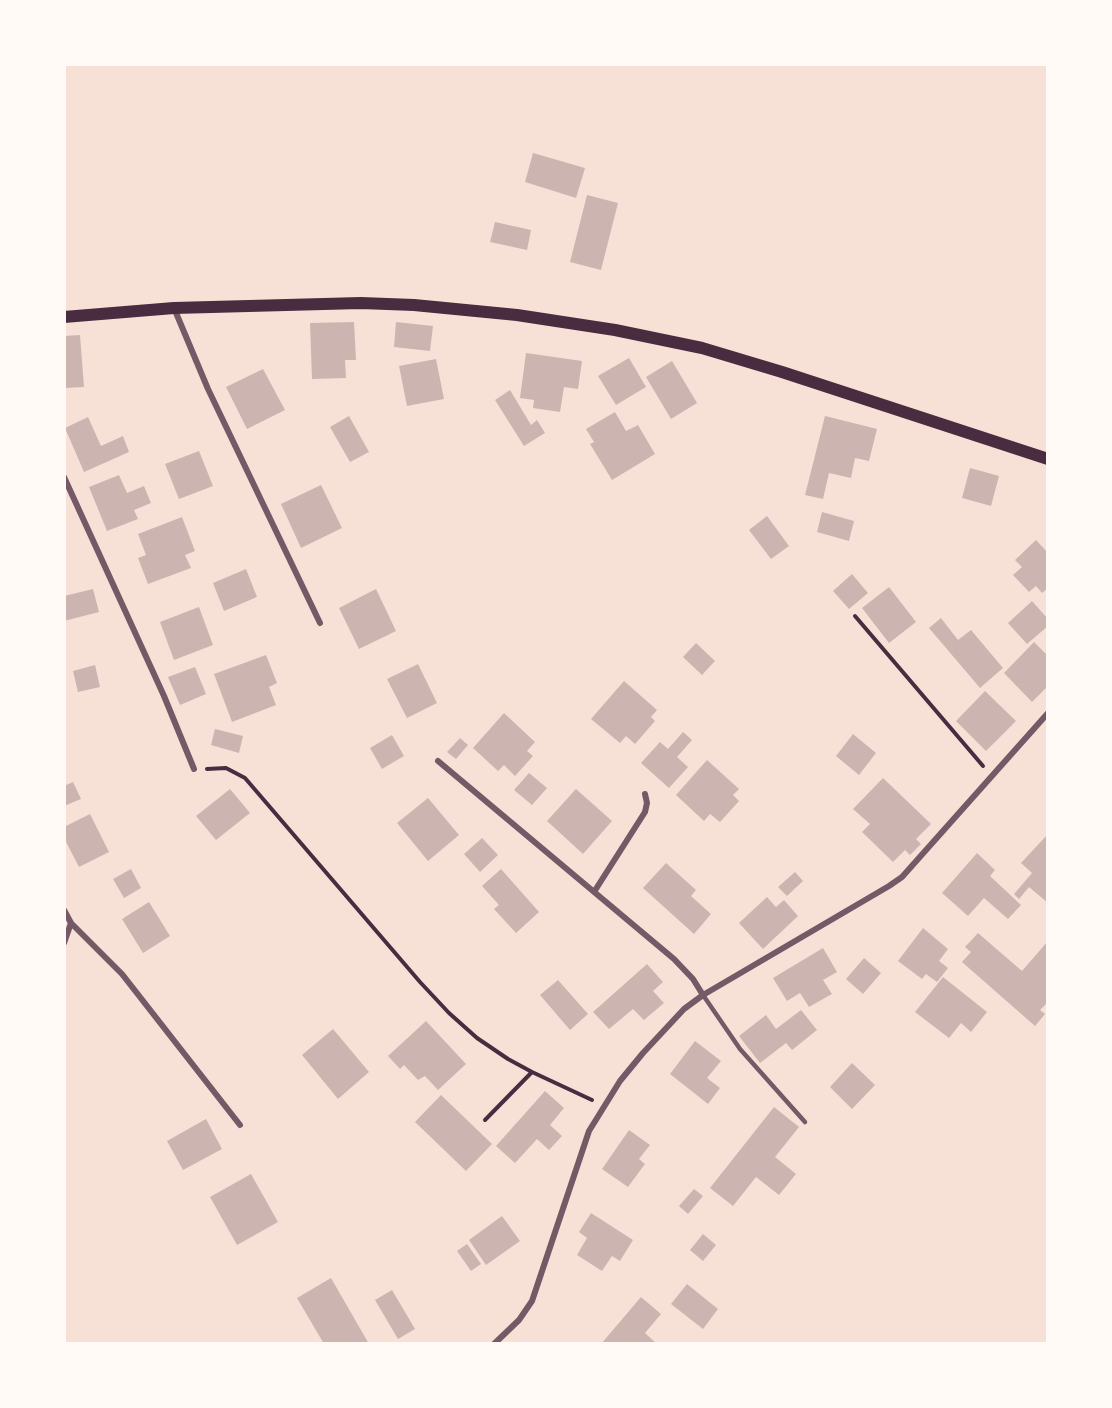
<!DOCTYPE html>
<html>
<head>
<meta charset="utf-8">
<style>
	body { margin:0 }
	#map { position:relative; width:1112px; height:1408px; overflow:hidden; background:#f7e1d7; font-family:Spectral,serif }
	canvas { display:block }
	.frame { position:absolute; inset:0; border:66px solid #fffaf5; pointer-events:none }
</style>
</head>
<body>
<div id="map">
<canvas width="1112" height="1408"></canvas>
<div class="frame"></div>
</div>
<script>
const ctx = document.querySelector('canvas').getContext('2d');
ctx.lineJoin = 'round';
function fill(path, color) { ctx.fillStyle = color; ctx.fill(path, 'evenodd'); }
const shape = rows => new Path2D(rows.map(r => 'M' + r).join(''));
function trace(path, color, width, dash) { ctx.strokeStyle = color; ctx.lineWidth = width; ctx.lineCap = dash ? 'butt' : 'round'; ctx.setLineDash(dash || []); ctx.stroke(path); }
fill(shape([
	[533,153,585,168,576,198,525,182],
	[587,195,618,203,601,270,570,262],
	[495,222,531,230,527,250,490,242],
	[354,322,356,360,345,360,346,378,312,379,310,323],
	[396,322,433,326,430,351,394,347],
	[80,335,84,387,64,388,64,336],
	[526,353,582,361,578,389,564,387,560,412,533,408,534,400,520,398],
	[629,358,646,387,616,405,598,376],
	[436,359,444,399,407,406,399,366],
	[672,361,697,403,671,419,646,377],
	[263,369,285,410,247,429,226,387],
	[510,390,531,425,537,420,545,433,524,446,495,400],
	[615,412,626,431,638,425,655,454,612,480,590,444,594,442,586,429],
	[349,416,369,452,350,462,330,427],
	[825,416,877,429,869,461,855,458,851,478,829,473,823,499,805,495],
	[88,417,101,446,123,436,129,452,84,472,65,428],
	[199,451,213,486,179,499,165,464],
	[970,468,999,476,991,506,962,498],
	[119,475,127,493,144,486,151,503,134,510,138,519,107,531,89,487],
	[321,485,342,528,301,548,281,504],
	[822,512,854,521,849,541,817,532],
	[767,516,789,546,771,559,749,530],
	[182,517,195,551,185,555,191,568,148,584,138,558,146,555,138,534],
	[1036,540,1048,553,1048,588,1042,593,1036,586,1029,592,1013,575,1022,567,1015,560],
	[246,569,257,597,224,611,213,583],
	[852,574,868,593,849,609,833,591],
	[889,587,916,622,889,643,862,608],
	[93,589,99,612,64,621,64,596],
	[376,589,396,631,359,649,339,608],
	[1032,601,1048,619,1048,626,1027,644,1008,623],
	[199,607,213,645,174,660,160,622],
	[941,618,958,640,971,630,1003,668,980,688,929,628],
	[1034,642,1048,656,1048,686,1032,702,1004,673],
	[696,643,715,661,702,675,683,657],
	[266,655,277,683,269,687,276,705,232,722,214,674],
	[418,664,437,703,407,718,387,679],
	[95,665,100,687,78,692,73,671],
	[195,667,206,694,180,705,168,677],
	[624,681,657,710,651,717,655,721,635,744,626,736,620,743,591,719],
	[985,691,1016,721,986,751,956,721],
	[504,713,535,742,527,751,533,756,515,776,504,765,498,771,473,748],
	[215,729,243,736,239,753,211,745],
	[683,732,692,740,677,757,688,767,669,788,641,763,660,742,668,749],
	[853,734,876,753,859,775,836,756],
	[392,735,404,756,382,769,370,748],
	[460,738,468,745,456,759,447,752],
	[707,760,739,789,733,795,739,801,720,822,710,814,704,821,676,795],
	[529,773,547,788,532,805,514,790],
	[883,778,931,824,916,839,921,844,910,855,905,850,893,862,862,832,870,824,853,809],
	[73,782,81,799,64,806,64,786],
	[230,789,250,813,216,840,196,816],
	[576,789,612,821,583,854,547,821],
	[428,798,459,835,428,861,397,823],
	[90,814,109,852,79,867,64,838,64,827],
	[1048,834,1048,903,1029,887,1019,899,1014,894,1032,873,1021,863],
	[482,838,498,855,480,872,464,854],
	[977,853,995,870,990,876,1021,905,1008,919,984,898,968,916,942,893],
	[666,863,696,890,691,896,711,914,694,934,643,888],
	[131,869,141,888,124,898,113,879],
	[501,869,539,912,516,933,494,909,499,905,482,886],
	[795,872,803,881,787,896,778,887],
	[767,897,776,907,784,900,798,916,763,949,739,923],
	[149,902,170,936,143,953,122,919],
	[923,928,948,949,939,961,948,968,937,982,926,974,922,979,898,961],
	[978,933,1022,971,1048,941,1048,1002,1040,1010,1045,1014,1035,1026,962,962,971,952,965,947],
	[823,948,837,972,823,980,832,994,809,1007,800,993,787,1001,773,978],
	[864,958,881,973,863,994,846,979],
	[647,964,663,982,653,991,664,1003,644,1020,633,1009,609,1029,593,1012],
	[943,977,987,1012,971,1032,961,1023,949,1038,915,1012],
	[558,980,588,1014,570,1030,540,995],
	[801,1010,817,1030,792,1050,786,1043,760,1063,739,1036,766,1015,776,1029],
	[426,1021,466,1064,438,1090,425,1076,418,1080,404,1065,400,1069,388,1056],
	[333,1029,369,1072,338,1099,302,1055],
	[695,1041,721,1061,707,1078,720,1088,708,1104,670,1074],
	[852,1063,875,1085,852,1109,830,1087],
	[545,1091,564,1108,550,1125,562,1136,549,1150,537,1139,515,1163,496,1146],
	[441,1095,492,1144,466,1171,415,1122],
	[774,1107,799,1127,775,1157,796,1174,779,1195,756,1177,733,1206,710,1188],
	[206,1119,222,1149,183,1170,167,1141],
	[629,1130,650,1145,639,1159,645,1164,628,1187,602,1169],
	[251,1174,278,1222,237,1245,210,1197],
	[694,1189,703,1196,688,1214,679,1206],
	[591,1213,633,1240,620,1261,612,1256,602,1271,577,1255,587,1238,579,1232],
	[502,1216,520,1241,486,1265,469,1240],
	[703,1234,716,1245,703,1261,690,1250],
	[467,1244,481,1264,471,1271,457,1251],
	[331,1278,369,1344,324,1344,297,1298],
	[687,1284,718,1309,703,1329,671,1304],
	[392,1290,415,1329,398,1339,375,1300],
	[641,1297,661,1314,645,1333,657,1344,601,1344]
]), '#ccb4b1');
trace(shape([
	[855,616,983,766],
	[207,769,226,768,245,778,420,982,449,1013,477,1038,508,1059,532,1072,592,1100],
	[485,1120,532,1072]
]), '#4a2c40', 4);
trace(shape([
	[703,995,740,1049,805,1122]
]), '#755966', 4.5);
trace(shape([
	[174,308,208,389,320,623],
	[64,477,164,696,194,769],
	[438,761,674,959,693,979,703,995],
	[594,892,645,812,647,803,645,794],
	[64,910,71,923,122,974,240,1125],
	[64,943,71,923],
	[494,1344,519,1320,532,1301,589,1131,620,1081,643,1053,684,1009,703,995,889,886,902,877,1048,713]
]), '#755966', 6);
trace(shape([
	[64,317,174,308,361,303,414,305,517,315,615,330,702,348,782,372,1048,459]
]), '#4a2c40', 12);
</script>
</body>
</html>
